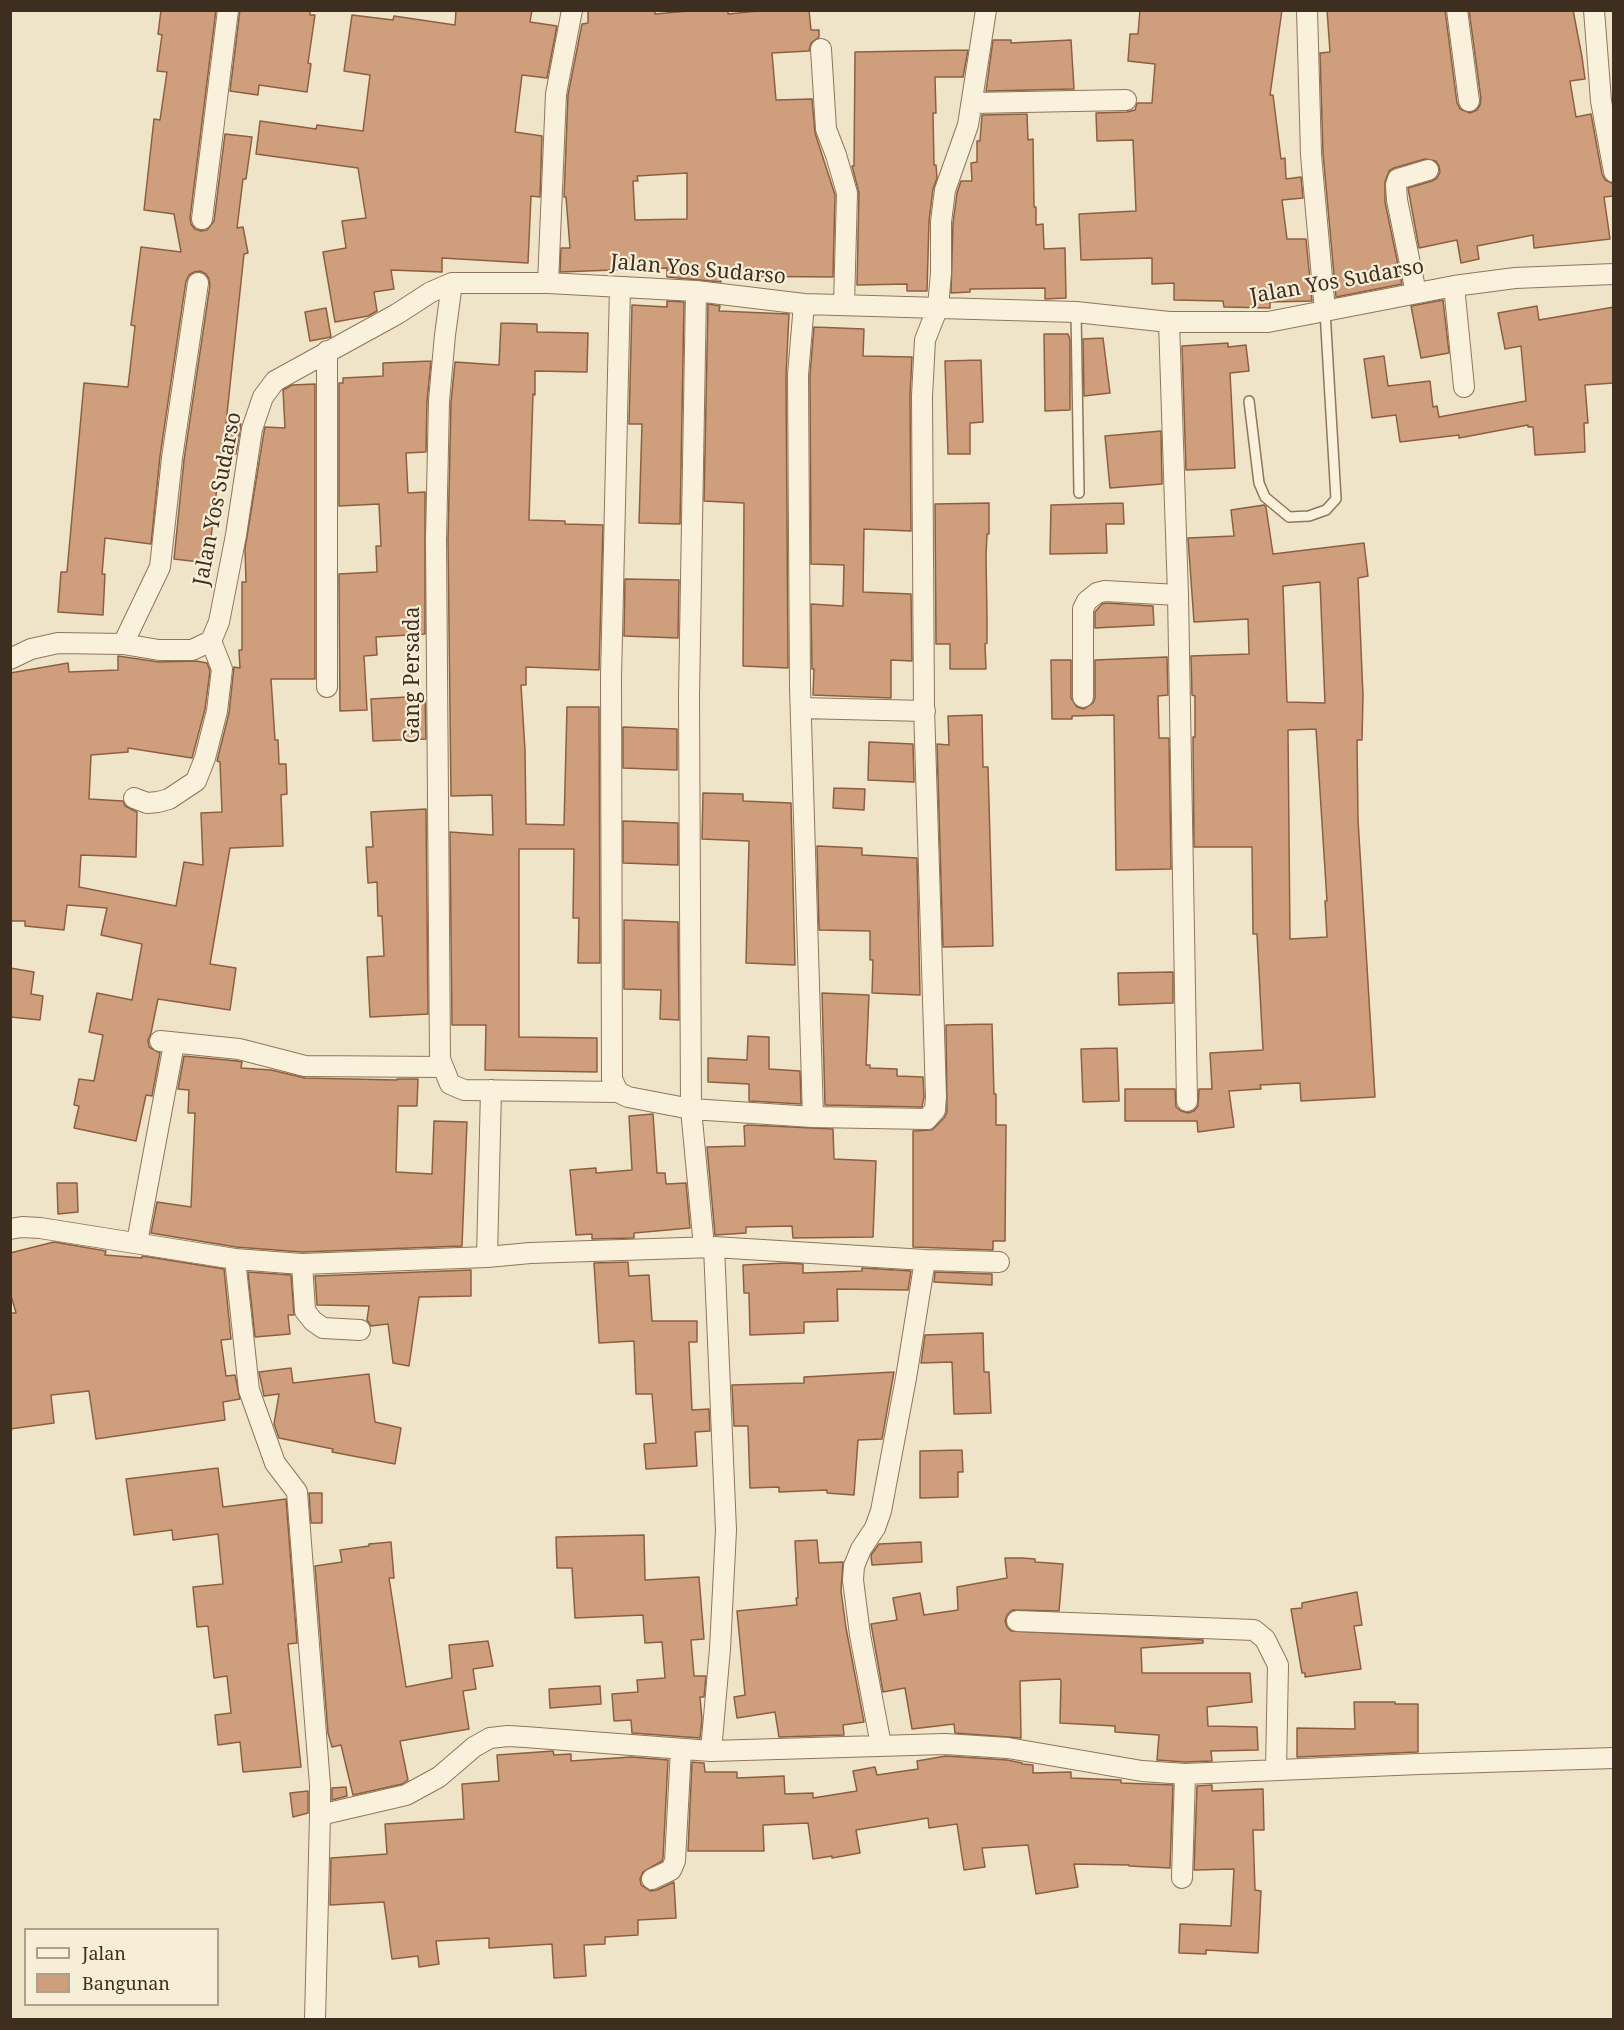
<!DOCTYPE html>
<html>
<head>
<meta charset="utf-8">
<style>
	body { margin:0 }
	#map { position:relative; width:1624px; height:2030px; overflow:hidden; background:#f0e4c8; font-family:"Noto Serif",serif }
	canvas { display:block }
	.frame { position:absolute; inset:0; border:12px solid #3d2e20; pointer-events:none }
	.legend { position:absolute; left:24px; top:1928px; width:195px; height:78px; box-sizing:border-box; background:#f7eed8; border:2px solid #ada18e; margin:0; padding:8px 10px; list-style:none; font-size:18px; color:#3d2e20 }
	.legend li { display:flex; align-items:center; gap:12px; height:30px }
	.legend b { width:30px; border:2px solid #ada18e }
</style>
</head>
<body>
<div id="map">
<canvas width="1624" height="2030"></canvas>
<div class="frame"></div>
<ul class="legend">
<li><b style="height:8px;background:#faf1dc"></b>Jalan</li>
<li><b style="height:16px;background:#cf9f7d"></b>Bangunan</li>
</ul>
</div>
<script>
const ctx = document.querySelector('canvas').getContext('2d');
ctx.lineJoin = 'round';
function fill(path, color) { ctx.fillStyle = color; ctx.fill(path, 'evenodd'); }
const shape = rows => new Path2D(rows.map(r => 'M' + r).join(''));
function trace(path, color, width, dash) { ctx.strokeStyle = color; ctx.lineWidth = width; ctx.lineCap = dash ? 'butt' : 'round'; ctx.setLineDash(dash || []); ctx.stroke(path); }
function drawText(font, color, halo, rows, align = 'center') {
  ctx.font = font + ' "Noto Serif",serif'; ctx.lineWidth = 4.5; ctx.setLineDash([]); ctx.textBaseline = 'middle'; ctx.strokeStyle = halo; ctx.fillStyle = color; for (const [text, x, y, turn = 0] of rows) {
    ctx.save(); ctx.translate(x, y); ctx.rotate((+turn || 0) * Math.PI / 180); ctx.textAlign = isNaN(turn) ? turn : align; if (halo) ctx.strokeText(text, 0, 0); ctx.fillText(text, 0, 0); ctx.restore();
  }
}
const building = shape([
	[161,10,216,10,190,218,191,224,195,229,201,231,207,230,214,221,225,134,252,137,246,179,243,179,237,228,243,227,248,253,244,254,226,423,241,424,236,454,221,453,208,563,174,559,184,460,210,285,209,279,206,274,200,271,194,272,189,275,186,281,160,456,151,544,105,538,102,574,105,574,103,615,58,612,61,572,67,572,84,383,128,387,135,326,131,325,141,247,181,252,174,214,144,210,154,119,160,120,167,72,157,71,162,35,158,34,161,10],
	[240,10,310,10,310,15,315,15,308,63,311,64,307,92,259,85,258,95,230,91,240,10],
	[456,10,532,10,530,22,557,26,547,78,522,75,515,132,542,136,540,197,531,196,528,263,442,258,442,272,391,270,394,289,374,292,377,311,368,316,335,322,323,252,346,248,342,221,366,218,358,168,256,154,260,121,316,129,317,125,363,131,370,75,344,71,352,15,393,20,394,16,455,25,456,10],
	[588,10,655,10,655,14,700,10,728,10,728,14,769,10,809,10,811,30,819,30,819,37,811,43,809,51,772,53,776,100,812,99,815,133,835,195,833,277,721,276,721,282,667,277,667,268,560,272,561,248,570,248,566,197,564,197,568,95,582,24,588,23,588,10],
	[687,173,687,219,635,220,633,181,638,181,637,176,687,173],
	[1140,10,1282,10,1270,95,1273,95,1281,159,1285,158,1286,179,1301,177,1303,198,1282,200,1287,239,1306,239,1312,301,1270,302,1270,308,1224,307,1223,301,1174,300,1174,283,1152,284,1152,258,1081,260,1079,214,1136,211,1133,140,1097,141,1096,113,1127,112,1135,110,1137,103,1152,103,1155,64,1128,61,1130,34,1138,34,1140,10],
	[1327,10,1445,10,1457,103,1460,109,1470,113,1477,110,1480,105,1481,99,1469,10,1573,10,1582,57,1585,79,1570,81,1576,117,1591,114,1602,174,1605,180,1614,184,1614,196,1604,197,1610,239,1534,248,1533,235,1477,246,1479,259,1461,263,1457,240,1419,248,1408,188,1432,181,1437,178,1440,172,1439,166,1436,161,1425,159,1394,168,1389,171,1385,182,1385,202,1402,284,1336,297,1323,153,1320,53,1330,52,1327,10],
	[993,40,1011,40,1011,43,1071,40,1074,89,986,91,993,40],
	[968,50,963,77,935,77,936,113,933,113,934,165,936,165,937,178,933,189,929,221,927,291,907,291,907,284,857,285,859,193,852,166,854,166,855,52,968,50],
	[1027,114,1028,140,1033,139,1034,207,1036,207,1036,225,1043,224,1044,249,1065,248,1066,298,1045,299,1045,288,970,289,970,292,951,293,953,223,957,193,961,181,972,181,971,163,977,162,977,141,980,141,982,115,1027,114],
	[1443,300,1449,353,1421,358,1411,306,1443,300],
	[667,301,684,302,680,524,639,523,642,424,629,424,632,305,667,307,667,301],
	[708,304,720,306,719,311,789,314,786,375,788,668,743,666,744,503,704,501,708,304],
	[1537,306,1539,320,1614,307,1614,383,1585,385,1588,423,1584,423,1585,452,1535,455,1533,427,1528,427,1528,425,1459,438,1459,435,1400,442,1396,415,1372,418,1364,359,1384,356,1388,386,1430,381,1433,407,1437,406,1439,417,1526,401,1521,346,1505,349,1498,313,1537,306],
	[326,308,331,337,310,341,305,312,326,308],
	[501,323,537,324,537,332,588,333,587,372,535,371,535,395,533,394,529,520,565,521,565,524,603,525,599,670,526,667,526,685,521,685,525,750,526,824,564,825,567,707,599,707,600,963,578,963,579,918,573,918,574,849,519,849,519,1037,597,1038,597,1072,485,1070,486,1025,452,1025,450,832,493,835,492,795,451,796,448,540,451,402,455,362,499,365,501,323],
	[814,327,864,329,863,356,912,357,910,396,911,531,864,529,863,592,911,594,912,661,891,660,891,698,813,695,814,669,812,669,811,604,843,606,844,565,811,564,810,375,814,327],
	[1044,334,1068,334,1070,340,1070,410,1045,411,1044,334],
	[1103,338,1110,393,1084,396,1083,339,1103,338],
	[1228,343,1228,347,1246,345,1249,371,1230,373,1235,468,1186,470,1182,346,1228,343],
	[981,360,983,422,970,423,970,454,948,454,945,361,981,360],
	[431,361,427,401,426,452,406,453,408,493,425,492,425,634,376,637,377,655,364,656,367,710,340,711,339,574,377,572,376,546,381,546,379,504,339,506,339,383,343,383,343,378,383,376,383,363,431,361],
	[315,384,315,679,271,679,275,740,278,740,279,764,286,764,287,794,281,795,283,846,230,848,210,964,236,968,230,1010,158,999,151,1033,148,1040,149,1047,160,1053,152,1096,146,1095,136,1141,74,1128,79,1106,74,1105,79,1079,94,1081,103,1035,89,1032,97,993,132,1000,142,944,101,935,107,908,67,905,64,930,25,926,25,921,10,921,10,673,68,663,69,672,118,670,118,656,159,662,196,661,207,663,210,671,205,709,192,758,128,748,128,752,91,755,89,799,123,801,125,806,137,812,136,857,81,855,79,887,176,906,184,862,203,865,201,813,222,812,220,762,217,761,229,713,234,667,240,668,239,650,242,650,242,582,246,582,245,549,264,432,265,427,285,428,283,390,292,385,315,384],
	[1161,431,1162,484,1110,488,1105,436,1161,431],
	[989,503,989,534,987,534,986,556,987,617,987,643,985,644,986,669,950,669,950,644,936,644,935,504,989,503],
	[1123,503,1124,524,1106,524,1107,553,1050,554,1051,505,1123,503],
	[1264,505,1266,507,1273,554,1364,543,1368,576,1358,578,1363,696,1362,740,1357,740,1358,820,1375,1097,1301,1101,1300,1083,1260,1085,1261,1089,1229,1091,1234,1127,1198,1132,1197,1121,1125,1121,1125,1089,1175,1089,1176,1107,1181,1111,1188,1113,1194,1111,1198,1106,1199,1089,1212,1089,1210,1053,1263,1050,1257,934,1253,934,1252,847,1194,847,1193,737,1195,737,1195,696,1192,695,1191,656,1249,654,1248,619,1194,622,1188,538,1234,536,1231,510,1264,505],
	[1320,582,1325,703,1287,702,1283,586,1320,582],
	[1316,729,1327,901,1325,901,1327,937,1290,939,1288,730,1316,729],
	[625,579,679,580,678,638,624,636,625,579],
	[1106,603,1153,606,1154,625,1095,628,1095,612,1102,604,1106,603],
	[1167,657,1168,695,1158,696,1159,738,1169,738,1171,869,1116,870,1114,715,1072,716,1072,719,1052,719,1051,660,1071,660,1071,698,1077,707,1084,709,1093,703,1095,698,1095,660,1167,657],
	[425,696,426,739,373,741,371,699,425,696],
	[982,715,983,767,988,767,993,946,943,947,937,744,949,745,948,716,982,715],
	[623,727,677,729,677,770,623,768,623,727],
	[869,742,913,744,914,782,868,780,869,742],
	[834,788,865,789,864,810,833,808,834,788],
	[703,793,743,794,743,801,791,803,795,965,746,963,749,841,702,839,703,793],
	[426,809,428,1014,370,1017,367,957,384,956,382,916,378,916,377,882,368,883,366,847,373,847,371,812,426,809],
	[623,821,678,823,678,865,623,863,623,821],
	[817,846,862,848,862,855,917,858,920,995,872,993,873,960,870,960,870,931,819,930,817,846],
	[624,920,678,922,679,1020,660,1019,661,990,624,989,624,920],
	[10,968,34,972,31,994,43,996,40,1020,10,1017,10,968],
	[1173,972,1173,1003,1119,1005,1118,973,1173,972],
	[822,993,869,995,866,1065,870,1065,870,1068,897,1069,897,1076,923,1077,924,1097,922,1107,825,1105,822,993],
	[992,1024,994,1094,996,1094,996,1125,1006,1125,1005,1241,993,1241,993,1250,913,1247,913,1131,932,1130,944,1118,947,1112,946,1025,992,1024],
	[748,1036,769,1037,769,1069,800,1071,801,1104,749,1101,749,1084,708,1082,708,1058,747,1060,748,1036],
	[1117,1048,1119,1101,1083,1102,1081,1049,1117,1048],
	[184,1056,237,1061,242,1062,241,1068,271,1070,305,1078,397,1080,397,1079,418,1079,417,1106,398,1106,396,1172,432,1174,434,1121,467,1122,462,1246,302,1252,236,1247,151,1233,157,1202,191,1207,195,1113,188,1113,189,1090,178,1089,184,1056],
	[653,1114,657,1173,665,1173,666,1184,686,1183,690,1228,634,1233,634,1238,592,1239,592,1234,576,1235,570,1170,596,1168,596,1173,632,1170,629,1116,653,1114],
	[748,1125,833,1129,834,1159,876,1161,873,1237,793,1238,792,1226,746,1227,746,1233,715,1235,707,1147,745,1146,744,1126,748,1125],
	[57,1183,77,1183,78,1212,58,1214,57,1183],
	[54,1242,106,1251,105,1255,142,1258,142,1256,224,1269,231,1339,221,1340,226,1376,235,1375,240,1399,223,1402,225,1420,96,1439,89,1391,51,1395,54,1423,10,1429,10,1313,16,1313,10,1292,10,1253,54,1242],
	[628,1262,629,1276,649,1275,652,1321,697,1321,697,1342,689,1342,692,1410,709,1409,710,1431,695,1432,697,1466,646,1469,644,1444,656,1443,652,1394,636,1394,634,1341,599,1343,594,1263,628,1262],
	[786,1263,803,1264,803,1273,862,1271,862,1268,911,1271,908,1290,837,1289,838,1321,804,1322,804,1333,750,1335,749,1293,744,1293,743,1265,786,1263],
	[471,1270,471,1296,419,1297,409,1366,393,1363,388,1324,371,1326,367,1320,369,1306,317,1305,315,1276,471,1270],
	[248,1272,291,1275,294,1315,288,1315,290,1334,255,1337,248,1272],
	[935,1272,992,1274,992,1285,934,1282,935,1272],
	[983,1333,984,1372,989,1372,991,1413,954,1414,952,1362,921,1363,925,1335,983,1333],
	[291,1368,293,1383,369,1374,375,1422,401,1428,395,1464,332,1452,333,1449,279,1438,274,1424,279,1394,264,1396,259,1372,291,1368],
	[894,1372,882,1439,858,1440,854,1495,827,1493,827,1490,779,1492,779,1487,750,1488,748,1426,734,1426,732,1385,804,1383,804,1377,894,1372],
	[962,1450,963,1472,958,1472,958,1497,920,1498,920,1451,962,1450],
	[218,1468,223,1507,286,1499,297,1643,288,1644,301,1767,243,1772,240,1742,218,1745,215,1715,231,1713,227,1676,214,1678,208,1626,197,1627,193,1587,223,1584,218,1534,173,1540,172,1530,134,1535,126,1479,218,1468],
	[309,1493,322,1493,322,1523,311,1523,309,1493],
	[644,1535,645,1580,699,1577,704,1639,691,1640,694,1676,706,1676,704,1697,700,1697,702,1720,700,1738,632,1733,631,1720,614,1721,612,1694,638,1692,637,1680,665,1678,662,1642,645,1643,643,1615,575,1618,572,1568,557,1568,556,1537,644,1535],
	[817,1540,819,1563,843,1562,841,1591,846,1628,864,1722,843,1725,844,1735,779,1737,775,1712,737,1718,734,1697,745,1695,737,1611,797,1605,796,1598,798,1598,795,1541,817,1540],
	[391,1542,394,1578,389,1578,406,1687,452,1678,449,1645,488,1641,493,1666,473,1669,476,1689,463,1691,469,1729,400,1741,408,1780,402,1784,353,1795,341,1745,332,1747,328,1733,315,1566,342,1562,340,1550,369,1546,369,1544,391,1542],
	[921,1542,922,1562,872,1565,871,1555,879,1544,921,1542],
	[1005,1558,1022,1558,1035,1559,1035,1562,1063,1564,1059,1611,1012,1610,1007,1615,1005,1621,1007,1627,1011,1631,1203,1640,1203,1643,1141,1648,1142,1673,1250,1673,1252,1702,1207,1707,1208,1726,1257,1727,1258,1750,1211,1751,1212,1761,1185,1762,1157,1760,1159,1735,1115,1732,1115,1726,1060,1723,1061,1681,1060,1679,1020,1681,1021,1738,955,1733,954,1724,912,1729,905,1688,883,1692,871,1624,897,1620,893,1598,920,1593,924,1615,958,1610,957,1587,1007,1578,1005,1558],
	[1357,1592,1362,1625,1354,1626,1361,1669,1305,1677,1305,1673,1302,1673,1291,1609,1302,1608,1302,1603,1357,1592],
	[600,1686,601,1704,550,1708,549,1689,600,1686],
	[1354,1702,1395,1702,1395,1704,1418,1704,1418,1752,1297,1757,1297,1728,1355,1729,1354,1702],
	[553,1751,554,1755,571,1754,571,1761,631,1757,668,1760,663,1858,662,1861,643,1872,640,1879,641,1885,650,1891,657,1890,674,1882,676,1918,638,1920,638,1935,605,1937,605,1944,584,1945,586,1976,554,1978,552,1944,489,1948,489,1938,436,1941,439,1964,419,1967,418,1956,392,1959,384,1902,330,1905,331,1858,387,1854,385,1824,464,1819,462,1784,499,1781,497,1755,553,1751],
	[946,1756,1007,1760,1022,1763,1022,1764,1033,1765,1033,1773,1071,1772,1071,1778,1121,1780,1121,1783,1173,1785,1170,1868,1129,1866,1129,1865,1074,1864,1078,1887,1036,1894,1028,1845,982,1848,985,1867,964,1870,957,1824,929,1828,928,1818,856,1830,860,1853,832,1858,832,1856,813,1859,808,1823,763,1825,764,1851,688,1851,692,1762,704,1763,705,1772,737,1772,737,1778,784,1776,785,1794,813,1793,813,1798,857,1791,853,1771,875,1767,877,1775,918,1769,917,1761,946,1756],
	[1212,1785,1212,1791,1263,1789,1264,1830,1253,1830,1255,1890,1261,1891,1258,1953,1206,1950,1206,1954,1179,1953,1180,1924,1231,1926,1234,1869,1194,1870,1197,1786,1212,1785],
	[346,1787,347,1796,332,1800,332,1788,346,1787],
	[308,1791,308,1813,293,1817,290,1793,308,1791]
]);
fill(building, '#cf9f7d');
trace(building, '#8d5f41', 1.5);
const lane = shape([
	[1076,312,1079,493],
	[1249,401,1259,483,1265,497,1289,517,1309,516,1326,510,1336,499,1325,311]
]);
const street = shape([
	[1307,10,1311,155,1325,311],
	[1457,10,1469,101],
	[1594,10,1601,101,1614,172],
	[821,49,826,129,836,155,847,193,844,305],
	[972,103,1126,100],
	[202,219,228,10],
	[452,283,445,335,439,401,436,540,440,1059,450,1084,464,1090,618,1092],
	[548,283,556,94,572,10],
	[1454,286,1464,387],
	[620,287,611,677,612,1079,618,1092,628,1097,691,1109,813,1117,927,1119,935,1110,936,1097,924,707,922,396,925,340,938,307,941,273,941,222,945,190,968,125,986,10],
	[696,291,689,696,691,1109,704,1247],
	[1416,293,1397,200,1396,185,1398,179,1428,170],
	[804,304,798,375,800,687,813,1117],
	[1169,322,1178,595,1187,1101],
	[123,644,160,567,172,458,198,283],
	[10,659,31,649,58,643,123,644,159,650,192,650,211,641,219,622,236,535,252,429,263,397,275,381,397,314,431,292,452,283,548,283,696,291,804,304,1076,312,1169,322,1268,322,1454,286,1515,278,1614,274],
	[327,687,327,351],
	[1083,697,1083,609,1087,601,1097,593,1105,591,1178,595],
	[801,708,925,711],
	[134,798,147,803,158,802,169,799,196,781,205,758,217,711,222,669,211,641],
	[160,1041,239,1049,305,1066,442,1067],
	[10,1229,22,1227,40,1228,235,1259,249,1390,275,1463,297,1492,320,1785,320,1815],
	[137,1242,174,1044],
	[714,1247,925,1260,999,1262],
	[487,1257,491,1090],
	[235,1259,302,1264,487,1257,530,1253,714,1247,726,1530,720,1649,711,1751],
	[302,1264,305,1311,313,1321,323,1328,360,1330],
	[1017,1621,1254,1630,1265,1639,1278,1665,1276,1770],
	[881,1745,860,1635,853,1580,854,1566,861,1549,875,1528,881,1511,906,1378,925,1260],
	[1182,1878,1185,1774],
	[652,1879,671,1870,675,1861,681,1749],
	[315,2020,320,1815,406,1795,439,1777,474,1747,490,1738,508,1736,525,1737,711,1751,945,1744,1008,1748,1142,1771,1185,1774,1419,1764,1614,1758]
]);
trace(lane, '#8d765c', 12);
trace(street, '#8d765c', 22);
trace(lane, '#faf1dc', 9);
trace(street, '#faf1dc', 20);
drawText('21px', '#3d2e20', '#f7eed8', [
	["Jalan Yos Sudarso",698,270,5],
	["Jalan Yos Sudarso",1337,282,-10],
	["Jalan Yos Sudarso",218,499,-79],
	["Gang Persada",413,675,-90]
]);
</script>
</body>
</html>
